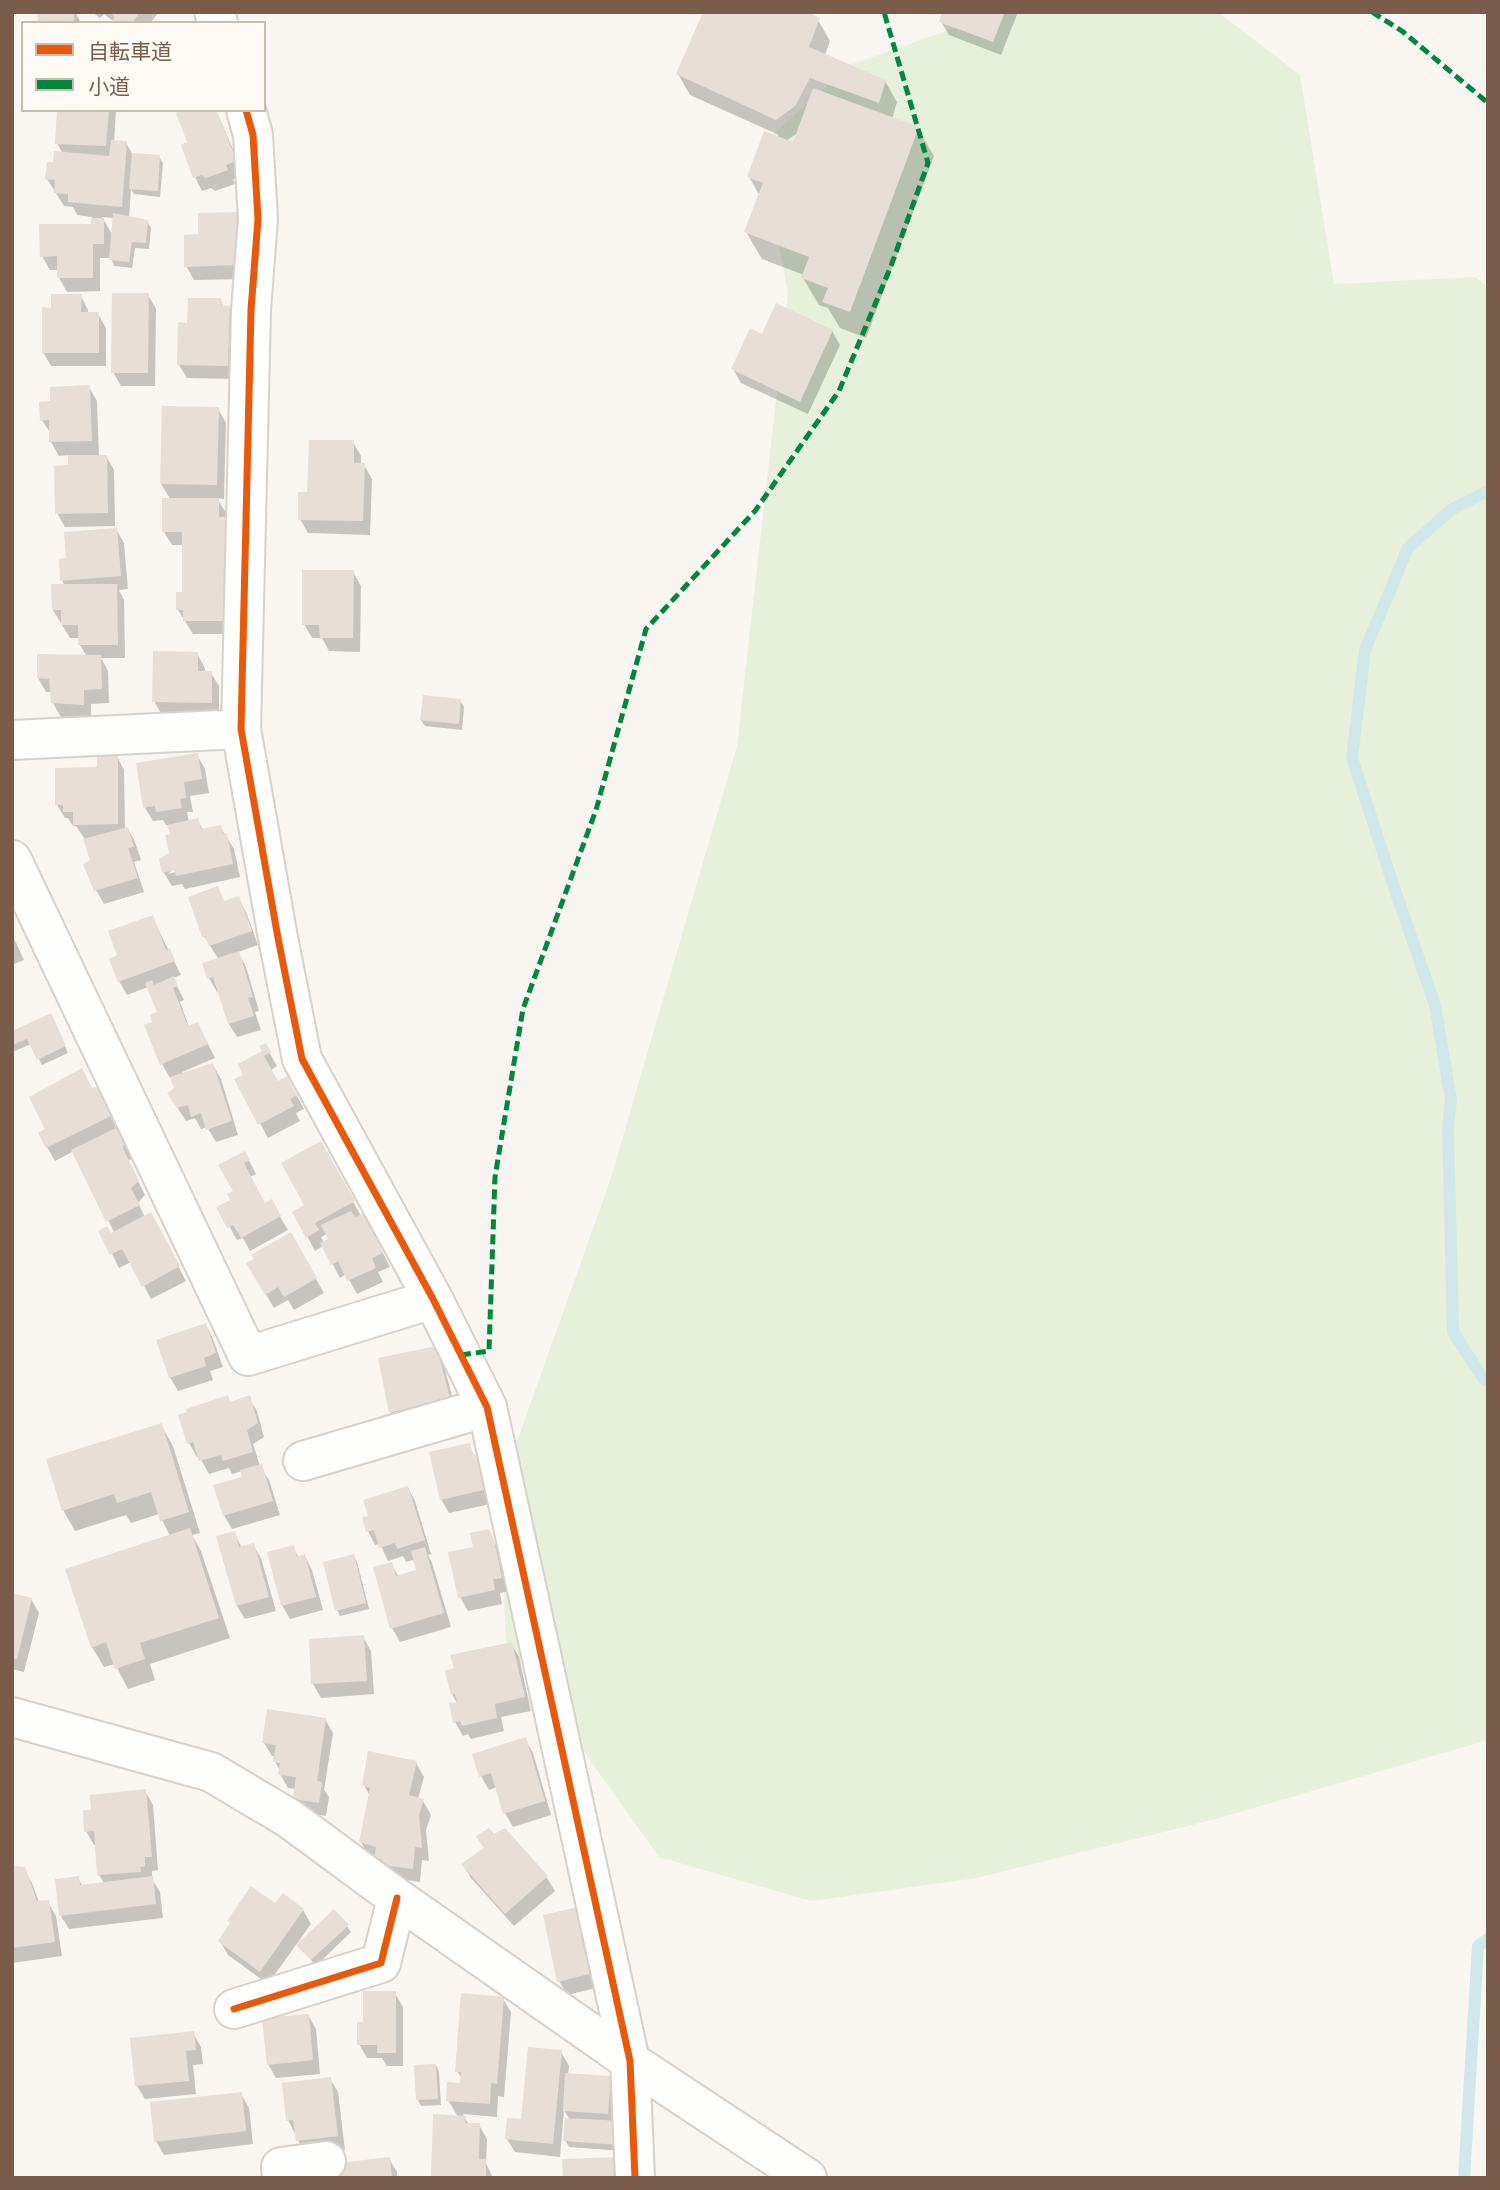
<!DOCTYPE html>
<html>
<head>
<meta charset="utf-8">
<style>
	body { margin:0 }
	#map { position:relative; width:1500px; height:2190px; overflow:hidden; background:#f9f5f0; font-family:"Fira Sans Condensed","Noto Sans JP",sans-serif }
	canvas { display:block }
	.frame { position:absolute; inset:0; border:14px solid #7a5c4d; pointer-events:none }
	.legend { position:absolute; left:21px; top:21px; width:245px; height:91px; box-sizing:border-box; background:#fffaf3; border:2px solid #cabbb1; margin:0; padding:9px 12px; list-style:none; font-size:21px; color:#7a5c4d }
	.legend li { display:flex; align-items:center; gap:14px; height:35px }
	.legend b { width:35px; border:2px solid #cabbb1 }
</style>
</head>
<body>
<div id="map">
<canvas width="1500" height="2190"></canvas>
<div class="frame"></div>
<ul class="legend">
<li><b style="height:9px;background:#e8590c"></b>自転車道</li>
<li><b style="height:9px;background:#00873e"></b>小道</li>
</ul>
</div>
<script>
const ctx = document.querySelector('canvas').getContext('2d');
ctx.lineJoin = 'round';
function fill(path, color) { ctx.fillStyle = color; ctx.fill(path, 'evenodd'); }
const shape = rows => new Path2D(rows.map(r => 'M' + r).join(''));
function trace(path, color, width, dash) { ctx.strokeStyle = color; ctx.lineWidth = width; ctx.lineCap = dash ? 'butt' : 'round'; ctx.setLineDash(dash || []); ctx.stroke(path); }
fill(shape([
	[1000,12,1218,12,1300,75,1334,284,1475,277,1488,287,1488,1740,1212,1820,977,1878,811,1901,659,1857,506,1642,500,1489,610,1181,737,746,788,293,760,146,850,65]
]), '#e7f0db');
fill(shape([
	[39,12,75,12,81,23,39,23],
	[92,12,159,12,150,23,112,23,113,21,104,14,100,18],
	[944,12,1018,12,1001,55,949,35,941,22],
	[818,20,830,41,825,55,885,81,897,102,892,119,918,129,934,156,866,338,840,328,828,308,819,305,803,278,804,275,762,259,746,232,760,196,749,177,779,135,690,95,678,74],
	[799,132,794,144,786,141],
	[59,110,116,110,114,142,126,143,133,155,159,157,163,163,160,197,134,194,131,189,129,218,147,221,151,228,149,249,135,248,132,268,114,266,111,258,100,258,100,291,67,292,59,278,59,270,50,270,42,256,93,225,92,217,77,215,73,207,64,206,47,179,63,154,57,143],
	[102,217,114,218,113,236],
	[188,110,216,110,244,175,233,179,235,184,215,191,211,188,202,191,195,177],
	[236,214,244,228,245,279,194,280,186,266],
	[148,295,156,309,155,386,121,386,113,372],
	[81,296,88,310,88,314,98,314,106,328,106,366,51,366,43,352,52,309],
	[220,300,224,307,229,307,237,321,235,379,187,378,179,365,189,325],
	[832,331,840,345,808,414,741,383,733,369,763,336],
	[89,387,97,401,99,457,106,456,114,470,115,526,65,527,57,513,70,467,69,455,59,456,51,442,51,434,42,420,52,403],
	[218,409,226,423,224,499,217,498,226,513,232,634,193,634,178,610,183,594,183,545,172,545,164,532,171,500,161,484],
	[353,442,361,456,361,465,364,465,372,479,370,535,308,533,300,519,309,494],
	[116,529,124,543,128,589,119,590,124,600,125,658,101,658,108,671,109,703,91,704,91,718,61,717,53,703,52,692,46,692,38,678,87,657,80,645,79,638,70,638,53,610,65,586,62,580,68,560],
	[353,572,361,586,360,652,329,651,322,638,312,638,304,624],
	[197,654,205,668,205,673,211,673,219,686,219,716,162,715,154,701],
	[460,701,464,707,462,730,425,726,421,720],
	[197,755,205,769,209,793,190,796,193,812,187,812,189,822,197,820,204,831,220,827,234,849,240,877,185,889,182,884,172,886,164,873,161,860,171,854,172,835,169,825,166,825,163,820,153,821,145,808],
	[173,869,183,870,168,874],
	[117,756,124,770,125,829,128,829,135,842,141,860,134,862,144,892,104,904,96,890,92,861,84,838,76,826,73,826,68,818,65,818,57,805,99,768],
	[217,888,225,903,238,898,246,912,258,945,238,952,246,967,259,1011,255,1012,261,1030,237,1037,229,1024,219,991,217,992,209,978,219,960,204,936],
	[152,917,181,975,173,978,184,1000,180,1002,189,1027,198,1024,215,1058,182,1072,183,1075,213,1065,221,1079,238,1135,216,1142,207,1127,201,1129,195,1118,186,1121,177,1107,176,1089,172,1077,170,1078,162,1064,154,1022,159,1013,148,987,127,995,119,981,119,956],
	[12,934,24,960,12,965],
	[54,1022,68,1053,42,1065,31,1044,15,1051,12,1046,12,1033],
	[265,1045,277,1066,271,1070,278,1083,287,1078,304,1109,296,1113,300,1121,268,1138,237,1080,246,1075,264,1051],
	[92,1090,105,1103,117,1130,135,1157,128,1161,145,1195,138,1203,145,1217,158,1228,186,1281,151,1299,131,1262,119,1268,112,1254,111,1235,114,1232,74,1151,55,1161,47,1147],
	[320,1143,361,1216,371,1229,390,1267,378,1272,383,1282,357,1294,346,1274,340,1278,323,1246,315,1251,294,1212,307,1205],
	[327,1234,330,1240,324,1243,321,1237],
	[245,1153,256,1174,250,1177,265,1205,271,1202,288,1230,250,1251,243,1238,237,1240,219,1208,233,1201],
	[290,1234,324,1293,294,1310,288,1300,274,1308,248,1264],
	[206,1325,213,1339,223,1367,210,1371,213,1380,178,1391,170,1377],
	[435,1348,443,1362,456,1411,399,1426,391,1412],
	[227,1397,231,1403,249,1398,257,1411,264,1437,253,1444,260,1466,269,1480,280,1515,232,1529,224,1515,244,1478,242,1471,232,1474,229,1468,209,1474,199,1456,197,1457,189,1443],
	[161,1425,173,1446,200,1533,192,1535,201,1551,230,1638,150,1664,155,1680,128,1689,115,1664,104,1667,92,1647,170,1536,159,1514,131,1523,126,1515,75,1531,63,1510],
	[469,1445,495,1503,449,1513,441,1499],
	[408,1488,415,1501,431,1554,428,1555,432,1563,451,1627,400,1642,392,1628,391,1564,399,1577,418,1571,413,1560,406,1562,403,1556,388,1561,380,1544,375,1545,368,1531,370,1517],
	[488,1531,501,1555,509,1591,500,1593,502,1604,468,1611,460,1597,475,1549],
	[234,1533,242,1548,253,1545,261,1558,276,1611,245,1619,237,1606],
	[293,1547,299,1558,305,1556,312,1570,323,1610,290,1619,282,1605],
	[354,1556,357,1562,369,1609,340,1616,337,1610],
	[12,1594,31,1599,39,1613,24,1672,12,1669],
	[363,1637,371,1651,374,1694,321,1698,313,1684,310,1640],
	[511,1644,519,1657,531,1711,501,1717,504,1731,471,1739,468,1734,463,1736,455,1722,457,1703,452,1694],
	[325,1719,333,1733,324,1790,329,1797,326,1816,302,1812,295,1799,296,1789,288,1788,280,1774,280,1771,275,1761,276,1757,272,1756,264,1743],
	[525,1739,533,1753,551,1815,513,1827,505,1813,497,1787,489,1790,481,1776],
	[416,1763,424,1777,418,1799,423,1801,431,1815,426,1830,429,1861,422,1860,420,1882,391,1878,383,1872,375,1857,369,1856,361,1842,370,1796,364,1785],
	[145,1791,153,1805,158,1870,152,1871,152,1879,160,1892,163,1918,69,1929,61,1916,78,1878,83,1887,105,1884,99,1875,97,1845,94,1845,86,1831,93,1811],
	[505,1830,547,1878,555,1891,514,1926,471,1878,463,1865,485,1849,494,1836],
	[12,1868,24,1869,32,1883,39,1902,48,1902,56,1916,62,1956,12,1963],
	[276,1905,303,1910,311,1924,268,1984,228,1955,220,1941],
	[577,1908,600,1987,567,1995,559,1981],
	[347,1926,351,1932,316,1966,299,1945],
	[395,1993,403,2007,403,2066,387,2066,382,2058,367,2058,359,2044],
	[503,1999,511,2012,504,2097,498,2096,497,2117,463,2114,469,2125,479,2125,487,2139,486,2163,493,2178,432,2178,458,2117,448,2100,461,2085,462,2079,457,2071],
	[308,2015,316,2029,320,2074,276,2078,268,2064],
	[193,2033,201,2047,203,2064,193,2065,196,2094,145,2099,137,2086],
	[561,2052,569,2066,568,2075,610,2077,618,2091,623,2151,569,2147,565,2140,570,2120,564,2110,560,2157,515,2152,507,2139,523,2121],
	[436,2065,439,2072,441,2105,421,2106,418,2100],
	[330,2079,338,2092,345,2150,305,2154,288,2120],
	[241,2094,249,2108,253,2144,164,2155,156,2141],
	[389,2159,397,2172,397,2178,343,2178]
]), '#0003');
trace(shape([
	[1488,491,1452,509,1408,548,1365,650,1352,758,1394,887,1435,1005,1451,1100,1448,1127,1453,1332,1483,1378,1488,1381],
	[1464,2178,1478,1946,1488,1939]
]), '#d0e8ea', 12);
fill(shape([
	[37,12,74,12,74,23,38,23],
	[109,12,140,12,132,23,110,23,115,17],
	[703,12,807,12,820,18,809,47,886,80,879,103,810,78,795,106,776,120,676,74],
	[942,12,1005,12,993,42,939,22],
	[813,88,919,127,850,312,822,302,828,288,801,278,809,257,744,232,763,183,747,177,764,131,793,142],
	[57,110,109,110,106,146,55,144],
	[183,110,216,110,237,161,226,165,228,170,206,178,202,175,193,178,181,145,187,142,176,113],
	[111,140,127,141,122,207,68,202,68,194,54,193,55,180,45,179,47,162,53,162,54,151,109,156],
	[132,153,160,155,158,191,129,189],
	[237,212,238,265,184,267,184,235,198,234,198,213],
	[113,213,148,220,146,243,132,242,129,262,109,260],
	[91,218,104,218,104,244,93,244,93,278,57,278,57,256,40,257,39,224,91,224],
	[112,293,149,293,148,373,111,373],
	[51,294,82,294,81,312,99,312,99,353,42,353,42,307,51,308],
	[188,298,221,298,222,305,230,306,228,366,177,365,178,322,187,323],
	[776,303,833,330,800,402,731,369,750,328,762,334],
	[90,385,92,441,49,442,49,420,40,421,39,402,50,401,50,387],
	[162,406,219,407,217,485,160,484],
	[309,440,354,440,354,463,365,463,363,521,298,520,298,492,307,492],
	[68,455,107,455,108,513,55,514,54,466,68,465],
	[162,498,219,498,219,517,231,517,225,621,183,621,183,610,176,610,176,592,182,592,182,532,162,532],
	[117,528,121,576,60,581,59,559,66,558,64,532],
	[302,570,354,570,353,638,320,638,319,625,302,625],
	[51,584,117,584,118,645,78,645,78,625,61,625,61,610,52,610],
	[153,651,198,652,198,671,212,671,212,703,152,702],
	[37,654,101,655,102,689,84,690,84,705,51,703,49,679,37,678],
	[423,695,461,699,459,724,420,720],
	[198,753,202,779,184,782,186,798,180,799,182,808,156,812,155,806,143,808,136,763],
	[97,755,118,755,118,824,73,825,73,812,63,812,63,805,55,805,55,768,97,767],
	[198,818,201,829,221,825,223,834,227,833,233,864,176,876,174,870,162,873,159,859,169,853,165,835,170,834,167,825],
	[128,827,134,847,128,848,138,878,94,891,83,864,90,860,83,839],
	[218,886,224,901,239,896,252,931,209,946,205,936,202,937,188,897],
	[153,915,166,950,170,948,175,961,118,982,109,959,117,955,108,931],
	[239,951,253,997,248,998,254,1016,228,1024,213,977,207,979,202,963],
	[174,976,178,986,173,988,188,1026,198,1022,208,1044,160,1065,144,1025,152,1022,150,1015,157,1012,145,983,152,980,154,985],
	[51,1013,66,1046,37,1060,27,1039,12,1045,12,1031],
	[266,1043,271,1052,264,1056,278,1081,287,1076,297,1095,290,1099,294,1106,258,1125,234,1079,243,1075,238,1064,262,1051,259,1046],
	[213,1063,232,1121,206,1130,201,1113,191,1117,188,1105,177,1108,167,1093,174,1088,170,1077],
	[82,1068,92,1088,98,1087,111,1116,46,1148,38,1133,45,1129,29,1097],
	[120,1126,129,1143,122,1146,139,1181,131,1188,140,1205,106,1222,71,1150],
	[321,1141,355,1201,315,1223,319,1230,306,1238,292,1212,304,1205,281,1163],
	[245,1151,250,1160,244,1163,265,1203,272,1199,281,1216,241,1238,233,1225,227,1228,216,1207,230,1200,227,1194,233,1191,218,1165],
	[351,1211,355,1217,364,1213,383,1253,372,1258,376,1268,347,1281,338,1261,331,1265,320,1243,328,1239,321,1225],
	[151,1212,180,1266,142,1287,122,1249,110,1255,98,1231,107,1226,111,1233],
	[291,1232,317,1278,284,1297,278,1287,265,1295,246,1263,254,1259,251,1255],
	[206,1323,216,1353,204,1358,206,1366,169,1378,156,1340],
	[436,1346,450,1397,389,1413,378,1358],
	[228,1395,230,1402,250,1395,258,1423,247,1430,253,1452,223,1461,221,1455,199,1461,193,1442,187,1444,178,1415,187,1412,186,1409],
	[162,1423,189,1512,160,1521,151,1492,117,1503,114,1494,62,1511,46,1459],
	[470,1443,473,1455,479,1454,488,1489,440,1500,429,1452],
	[262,1464,273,1501,223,1516,213,1485,242,1477,240,1470],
	[408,1486,425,1540,397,1549,395,1543,379,1548,374,1530,366,1532,362,1517,368,1516,363,1500],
	[190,1528,219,1618,140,1643,145,1659,115,1669,106,1642,91,1648,65,1569],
	[489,1529,494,1540,502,1578,493,1579,495,1590,458,1598,448,1552,473,1547,470,1533],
	[235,1531,239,1547,254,1543,269,1597,236,1606,216,1536],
	[294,1545,297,1557,305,1554,316,1597,281,1606,267,1552],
	[425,1547,444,1613,390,1629,373,1567,392,1562,396,1576,416,1570,411,1551],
	[354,1554,366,1603,335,1611,323,1562],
	[12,1593,32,1598,17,1659,12,1658],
	[364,1635,367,1681,311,1684,309,1639],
	[512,1642,525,1697,495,1704,497,1718,462,1726,460,1721,453,1723,449,1703,457,1702,455,1694,451,1695,445,1671,454,1668,450,1655],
	[267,1709,326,1718,317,1781,322,1782,319,1803,293,1799,296,1777,278,1775,280,1763,273,1762,276,1745,262,1743],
	[526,1737,545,1801,503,1814,491,1773,479,1777,472,1754],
	[368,1751,417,1761,409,1795,424,1799,419,1815,422,1848,415,1847,413,1869,381,1865,382,1859,374,1858,376,1847,359,1842,370,1788,362,1785],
	[146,1789,152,1857,145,1857,145,1866,140,1867,141,1872,97,1875,94,1831,84,1832,83,1810,91,1810,90,1795],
	[489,1828,494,1834,505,1828,548,1876,505,1914,461,1864,484,1848,476,1836],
	[12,1866,25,1867,37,1901,49,1900,55,1942,12,1948],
	[79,1876,80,1885,153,1876,156,1904,59,1916,55,1879],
	[251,1886,275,1903,283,1893,304,1909,260,1972,218,1941,230,1923,227,1921],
	[578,1907,593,1973,557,1982,543,1915],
	[334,1909,349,1925,311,1960,296,1945],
	[363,1991,396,1991,396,2053,377,2053,377,2045,357,2045,357,2022,363,2022],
	[461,1993,504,1997,497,2084,491,2083,490,2104,446,2101,447,2082,460,2083,461,2072,455,2072],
	[309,2014,313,2060,267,2065,262,2018],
	[194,2031,196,2050,186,2051,189,2081,135,2086,130,2038],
	[528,2047,562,2050,553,2144,505,2139,507,2118,521,2119],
	[436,2064,438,2099,416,2100,414,2065],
	[565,2073,611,2076,608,2114,563,2111],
	[331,2077,338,2136,296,2141,293,2120,286,2121,282,2083],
	[242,2092,246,2131,154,2142,150,2102],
	[433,2114,466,2116,465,2123,480,2123,479,2159,486,2159,486,2178,431,2178],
	[565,2118,622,2121,620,2145,563,2141],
	[390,2157,392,2178,341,2178,339,2163],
	[620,2157,621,2178,563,2178,562,2159]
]), '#e6ded7');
const minor = shape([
	[214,12,218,23],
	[246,110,253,135,258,219,251,310,241,729,278,938,302,1059,433,1299,487,1407,630,2061,635,2178],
	[12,740,241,729],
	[12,860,248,1356,433,1299],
	[303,1461,487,1407],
	[12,1717,211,1772,290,1819,397,1898,630,2061,807,2178],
	[234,2009,381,1963,397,1898],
	[282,2178,281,2167,326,2161]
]);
trace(minor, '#d7d1cb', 42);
trace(minor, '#fefefd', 38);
trace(shape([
	[1372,12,1402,31,1488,103],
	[461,1355,489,1351,495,1177,523,1009,596,810,646,629,755,511,839,391,891,266,928,163,884,12]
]), '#00873e', 5, [10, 5]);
trace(shape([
	[246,110,253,135,258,219,251,310,241,729,278,938,302,1059,433,1299,487,1407,630,2061,635,2178],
	[234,2009,381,1963,397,1898]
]), '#e8590c', 7);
</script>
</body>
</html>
